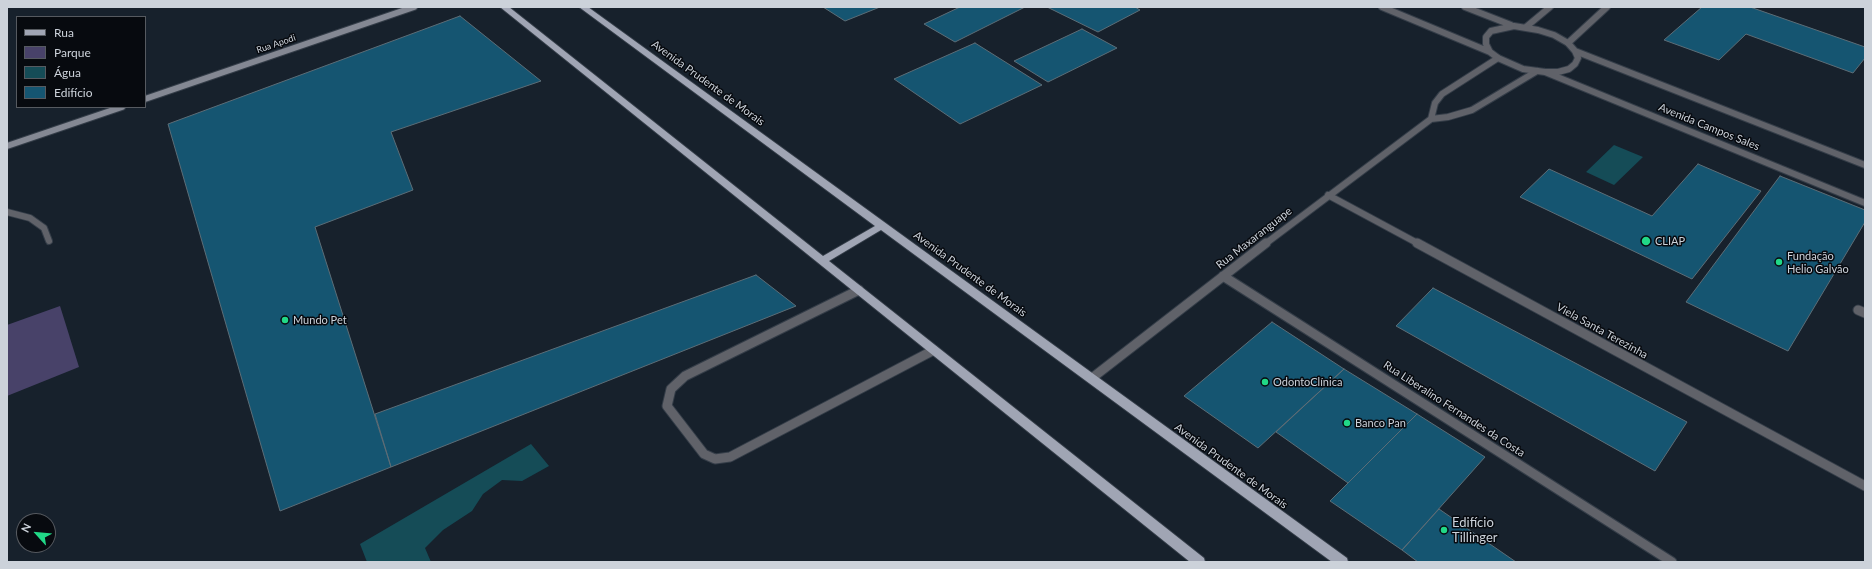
<!DOCTYPE html>
<html>
<head>
<meta charset="utf-8">
<style>
	body { margin:0 }
	#map { position:relative; width:1872px; height:569px; overflow:hidden; background:#17212c; font-family:Lato,sans-serif }
	canvas { display:block }
	.frame { position:absolute; inset:0; border:8px solid #ccd2da; pointer-events:none }
	.legend { position:absolute; left:16px; top:16px; width:130px; height:92px; box-sizing:border-box; background:#070a0f; border:1px solid #565a60; margin:0; padding:5px 7px; list-style:none; font-size:12px; color:#ccd2da }
	.legend li { display:flex; align-items:center; gap:8px; height:20px }
	.legend b { width:20px; border:1px solid #565a60 }
	.north { position:absolute; left:16px; top:513px; width:40px; height:40px; box-sizing:border-box; background:#070a0f; border:1px solid #565a60; border-radius:50%; rotate:297deg; font-size:11px; font-weight:700; line-height:16px; text-align:center; color:#ccd2da }
	.north::after { content:''; display:block; margin:auto; width:14px; height:18px; background:#21d887; clip-path:polygon(50% 0,100% 100%,50% 72%,0 100%) }
</style>
</head>
<body>
<div id="map">
<canvas width="1872" height="569"></canvas>
<div class="frame"></div>
<ul class="legend">
<li><b style="height:5px;background:#a0a5b4"></b>Rua</li>
<li><b style="height:11px;background:#484269"></b>Parque</li>
<li><b style="height:11px;background:#154c57"></b>Água</li>
<li><b style="height:11px;background:#155571"></b>Edifício</li>
</ul>
<div class="north">N</div>
</div>
<script>
const ctx = document.querySelector('canvas').getContext('2d');
ctx.lineJoin = 'round';
function fill(path, color) { ctx.fillStyle = color; ctx.fill(path, 'evenodd'); }
const shape = rows => new Path2D(rows.map(r => 'M' + r).join(''));
function trace(path, color, width, dash) { ctx.strokeStyle = color; ctx.lineWidth = width; ctx.lineCap = dash ? 'butt' : 'round'; ctx.setLineDash(dash || []); ctx.stroke(path); }
function drawText(font, color, halo, rows, align = 'center') {
  ctx.font = font + ' Lato,sans-serif'; ctx.lineWidth = 3; ctx.setLineDash([]); ctx.textBaseline = 'middle'; ctx.strokeStyle = halo; ctx.fillStyle = color; for (const [text, x, y, turn = 0] of rows) {
    ctx.save(); ctx.translate(x, y); ctx.rotate((+turn || 0) * Math.PI / 180); ctx.textAlign = isNaN(turn) ? turn : align; if (halo) ctx.strokeText(text, 0, 0); ctx.fillText(text, 0, 0); ctx.restore();
  }
}
fill(shape([
	[60,306,79,367,7,396,7,325]
]), '#484269');
fill(shape([
	[1614,145,1643,157,1614,185,1586,172],
	[531,444,549,466,522,481,502,480,483,494,472,511,443,530,425,548,431,562,367,562,360,544]
]), '#154c57');
const building = shape([
	[823,7,880,7,845,21,823,7],
	[960,7,1025,7,955,42,924,24,960,7],
	[1047,7,1135,7,1140,10,1098,32,1047,7],
	[1702,7,1750,7,1865,47,1865,58,1853,73,1746,34,1719,60,1664,40,1702,7],
	[460,16,541,81,391,132,413,190,315,227,391,467,280,511,168,124,460,16],
	[1082,29,1117,48,1048,82,1014,61,1082,29],
	[975,43,1042,85,960,124,894,79,975,43],
	[1698,164,1761,191,1692,279,1520,197,1549,169,1652,216,1698,164],
	[1780,176,1865,210,1865,222,1788,351,1686,302,1780,176],
	[756,275,796,306,391,467,375,414,756,275],
	[1433,288,1687,422,1655,471,1396,326,1433,288],
	[1272,322,1344,369,1258,448,1184,396,1272,322],
	[1344,369,1417,414,1348,483,1276,432,1344,369],
	[1417,414,1485,457,1402,550,1330,501,1417,414],
	[1439,509,1516,562,1418,562,1402,550,1439,509]
]);
fill(building, '#155571');
trace(building, '#5c6d77', 1);
const serviceFar1 = shape([
	[1328,195,1419,244],
	[7,212,30,218,44,228,49,241]
]);
const service = shape([
	[1417,243,1865,486],
	[859,290,685,376,671,389,667,406,704,454,715,459,730,457,934,350]
]);
const minorFar1 = shape([
	[1526,27,1550,7],
	[1568,43,1607,7],
	[1431,119,1435,103,1442,94,1498,58],
	[1265,244,1431,119,1448,117,1472,110,1537,71]
]);
const minor = shape([
	[1223,276,1672,562],
	[1858,310,1865,313],
	[1092,378,1266,243]
]);
const tertiary = shape([
	[1382,7,1490,52],
	[1465,7,1511,25],
	[1514,26,1538,30,1554,35,1568,43,1575,51,1578,58,1575,64,1569,69,1558,72,1545,72,1523,69,1498,58,1490,52,1486,44,1486,37,1491,31,1514,26],
	[1575,51,1865,165],
	[1545,72,1865,203]
]);
const secondary = shape([
	[145,99,414,7],
	[7,146,122,107]
]);
const primary = shape([
	[500,7,509,7,823,256,875,226,579,7,588,7,1347,558,1348,562,1332,562,881,230,829,261,1204,558,1205,562,1190,562,500,7]
]);
trace(serviceFar1, '#343d48', 8);
trace(service, '#343d48', 11);
trace(minorFar1, '#343d48', 8);
trace(minor, '#343d48', 11);
trace(tertiary, '#343d48', 8);
trace(secondary, '#343d48', 8);
trace(primary, '#343d48', 2);
trace(serviceFar1, '#606269', 6);
trace(service, '#606269', 9);
trace(minorFar1, '#606269', 6);
trace(minor, '#606269', 9);
trace(tertiary, '#606269', 6);
trace(secondary, '#848893', 6);
fill(primary, '#a0a5b4');
for (const [x, y, r, color] of [
	[1646,241,5,"#21d887"],
	[1779,262,4,"#21d887"],
	[285,320,4,"#21d887"],
	[1265,382,4,"#21d887"],
	[1347,423,4,"#21d887"],
	[1444,530,4,"#21d887"]
]) { const dot = new Path2D(); dot.arc(x, y, r, 0, 2 * Math.PI); ctx.fillStyle = color; ctx.fill(dot); trace(dot, '#070a0f', 1.5); }
drawText('9px', '#ccd2da', '#070a0f', [
	["Rua Apodi",276,44,-19]
]);
drawText('11px', '#ccd2da', '#070a0f', [
	["Avenida Prudente de Morais",708,83,36],
	["Avenida Campos Sales",1709,127,22],
	["Rua Maxaranguape",1254,238,-38],
	["Avenida Prudente de Morais",970,274,36],
	["Viela Santa Terezinha",1602,331,29],
	["Rua Liberalino Fernandes da Costa",1454,409,33],
	["Avenida Prudente de Morais",1231,466,36]
]);
drawText('11px', '#ccd2da', '#070a0f', [
	["CLIAP",1655,241],
	["Fundação",1787,256],
	["Helio Galvão",1787,269],
	["Mundo Pet",293,320],
	["OdontoClínica",1273,382],
	["Banco Pan",1355,423]
], 'left');
drawText('13px', '#ccd2da', '#070a0f', [
	["Edifício",1452,523],
	["Tillinger",1452,538]
], 'left');
</script>
</body>
</html>
